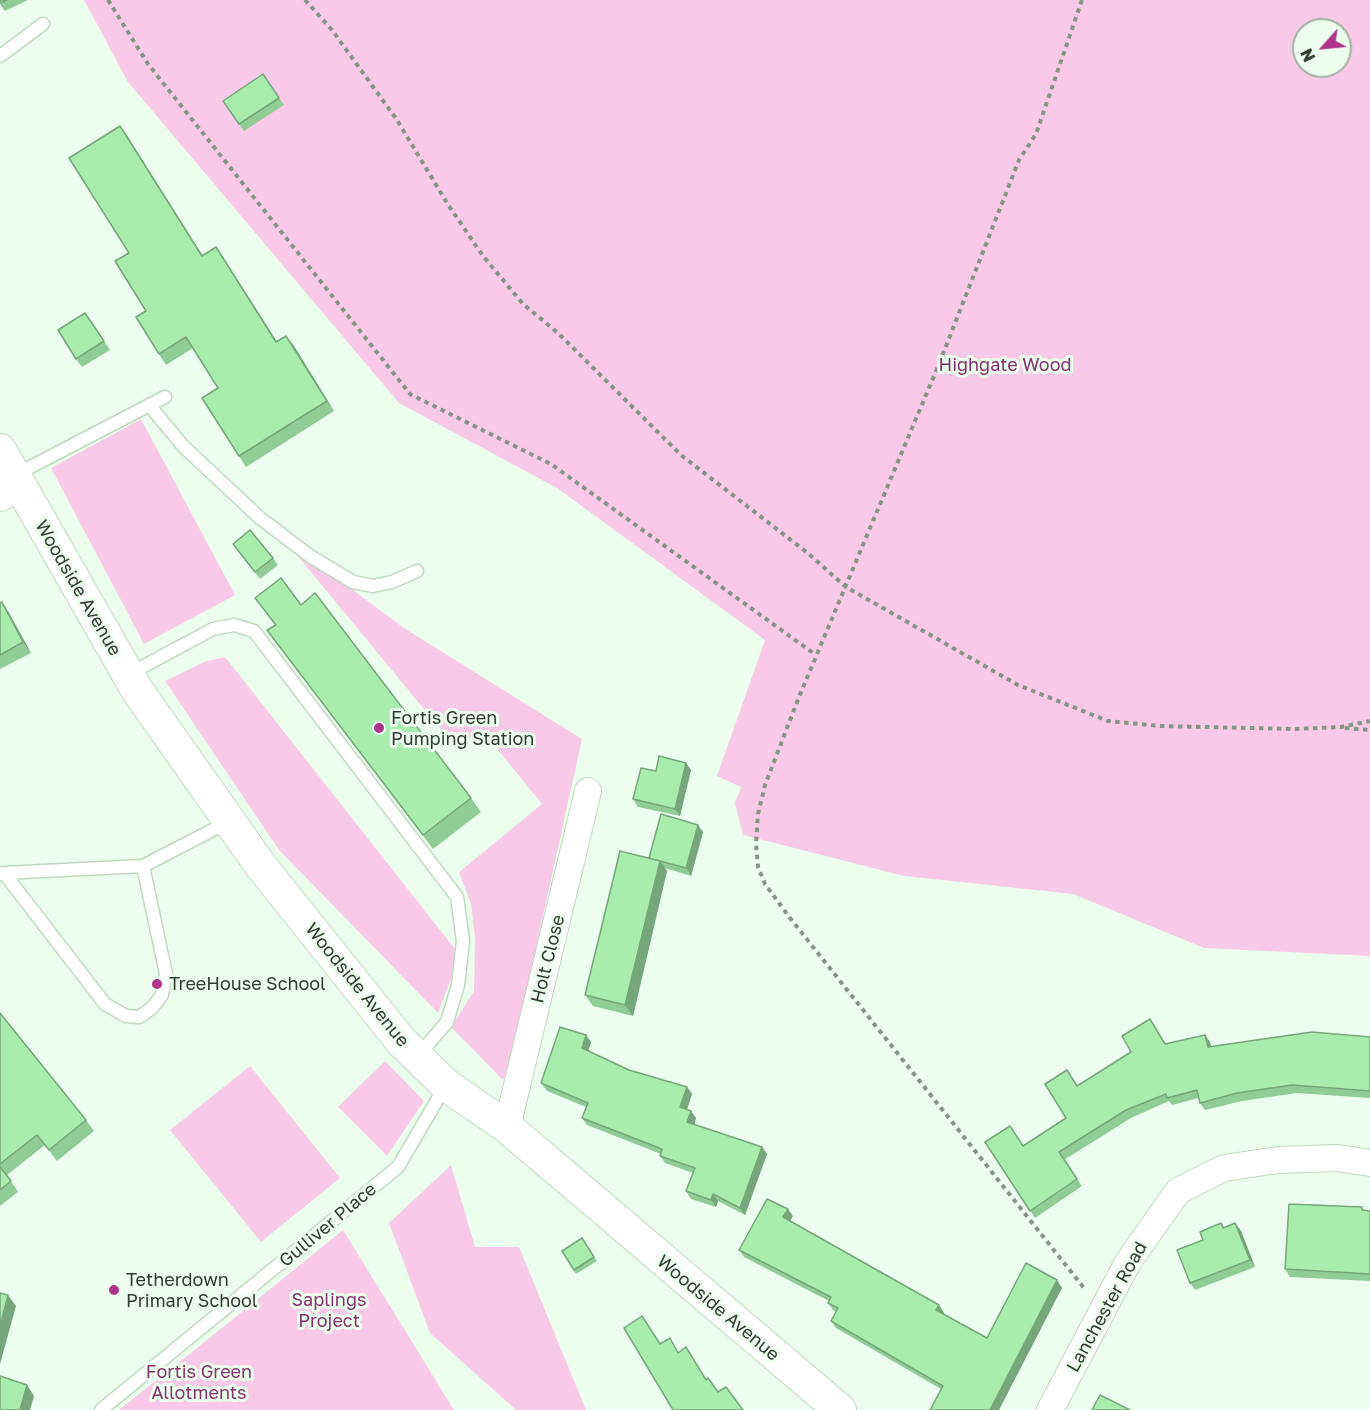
<!DOCTYPE html>
<html>
<head>
<meta charset="utf-8">
<style>
	body { margin:0 }
	#map { position:relative; width:1370px; height:1410px; overflow:hidden; background:#ecfeed; font-family:"Golos Text",sans-serif }
	canvas { display:block }
	.north { position:absolute; left:1292px; top:18px; width:60px; height:60px; box-sizing:border-box; background:#ecfeed; border:2px solid #a1b0a1; border-radius:50%; rotate:243deg; font-size:16px; font-weight:700; line-height:24px; text-align:center; color:#303b30 }
	.north::after { content:''; display:block; margin:auto; width:21px; height:27px; background:#ad358c; clip-path:polygon(50% 0,100% 100%,50% 72%,0 100%) }
</style>
</head>
<body>
<div id="map">
<canvas width="1370" height="1410"></canvas>
<div class="north">N</div>
</div>
<script>
const ctx = document.querySelector('canvas').getContext('2d');
ctx.lineJoin = 'round';
function fill(path, color) { ctx.fillStyle = color; ctx.fill(path, 'evenodd'); }
const shape = rows => new Path2D(rows.map(r => 'M' + r).join(''));
function trace(path, color, width, dash) { ctx.strokeStyle = color; ctx.lineWidth = width; ctx.lineCap = dash ? 'butt' : 'round'; ctx.setLineDash(dash || []); ctx.stroke(path); }
function drawText(font, color, halo, rows, align = 'center') {
  ctx.font = font + ' "Golos Text",sans-serif'; ctx.lineWidth = 6; ctx.setLineDash([]); ctx.textBaseline = 'middle'; ctx.strokeStyle = halo; ctx.fillStyle = color; for (const [text, x, y, turn = 0] of rows) {
    ctx.save(); ctx.translate(x, y); ctx.rotate((+turn || 0) * Math.PI / 180); ctx.textAlign = isNaN(turn) ? turn : align; if (halo) ctx.strokeText(text, 0, 0); ctx.fillText(text, 0, 0); ctx.restore();
  }
}
fill(shape([
	[84,0,1370,0,1370,956,1204,948,1073,894,904,876,743,835,735,803,741,787,717,776,765,640,557,488,399,403,128,82],
	[1304,30,1340,30,1340,66,1304,66],
	[141,419,235,595,144,644,51,468],
	[283,538,404,628,582,739,511,1061,503,1080,451,1027,474,991,475,938,471,904,459,872,542,804,481,729,456,748],
	[225,657,455,949,451,979,438,1013,279,850,165,681,204,662],
	[385,1061,424,1101,387,1156,338,1107],
	[250,1066,340,1178,261,1242,170,1130],
	[451,1165,475,1247,519,1247,586,1410,516,1410,430,1333,389,1223],
	[343,1230,454,1410,119,1410,207,1340]
]), '#f9cae7');
const service = shape([
	[0,56,43,24],
	[149,405,183,446,260,518,310,556,353,582,373,586,392,582,417,571],
	[15,475,165,397],
	[129,674,213,629,234,625,254,631,457,897,463,941,458,985,447,1022,417,1057],
	[4,873,143,866],
	[0,874,4,873,105,1004,126,1016,139,1017,152,1008,162,995,166,974,143,866,228,822],
	[101,1410,398,1167,446,1085]
]);
const minor = shape([
	[0,498,20,487],
	[507,1127,588,791],
	[1050,1410,1128,1262,1178,1191,1224,1168,1278,1160,1337,1158,1370,1163]
]);
const tertiary = shape([
	[0,450,137,690,261,866,401,1041,446,1085,507,1127,840,1410]
]);
trace(service, '#bdd9be', 15);
trace(minor, '#bdd9be', 28);
trace(tertiary, '#bdd9be', 34);
trace(shape([
	[108,0,148,64,410,394,551,464,816,655],
	[305,0,332,30,397,120,447,203,483,256,523,304,558,333,681,455,809,554,846,587,1018,685,1108,721,1160,726,1295,729,1341,727,1370,721],
	[1082,0,1036,134,1019,160,939,364,799,697,765,785,758,814,756,844,758,867,765,884,790,918,1084,1288],
	[1345,728,1370,730]
]), '#879587', 4, [4.5, 4.5]);
trace(service, '#fff', 12);
trace(minor, '#fff', 26);
trace(tertiary, '#fff', 32);
fill(shape([
	[0,0,28,0,5,11,0,4],
	[263,74,284,105,244,131,223,101],
	[120,126,202,255,223,257,277,342,294,346,334,411,246,467,239,456,218,388,193,348,166,365,159,354,129,253],
	[91,321,110,350,82,367,76,359],
	[233,544,273,558,278,565,260,579],
	[255,598,301,605,471,798,481,812,433,849,277,644,267,630,275,625],
	[0,603,9,613,31,653,0,669],
	[686,763,691,770,680,816,638,807,633,799],
	[698,825,703,832,691,876,665,868,667,871,633,1016,593,1006,585,995,649,858],
	[0,1013,86,1120,94,1131,57,1161,45,1145,7,1175,18,1192,0,1206],
	[1155,1027,1165,1044,1210,1042,1211,1047,1370,1037,1370,1098,1297,1093,1242,1101,1205,1110,1200,1103,1199,1098,1172,1105,1169,1101,1131,1118,1064,1160,1082,1186,1035,1218,985,1142,1024,1146,1066,1118,1078,1086,1131,1052],
	[591,1042,588,1051,629,1070,687,1087,692,1094,687,1110,691,1111,696,1118,694,1125,762,1147,767,1154,745,1215,718,1201,716,1207,691,1199,686,1191,693,1173,665,1163,660,1156,661,1154,587,1125,582,1118,586,1107,547,1091,541,1083],
	[1362,1207,1364,1211,1370,1211,1370,1281,1290,1277,1285,1269],
	[793,1216,790,1221,939,1305,944,1313,943,1314,987,1338,1062,1288,941,1389,836,1328,831,1321,836,1312,833,1310,828,1303,829,1301,744,1257,739,1250],
	[1221,1223,1224,1228,1235,1223,1241,1231,1255,1267,1195,1290,1190,1283,1203,1240],
	[582,1238,597,1261,576,1274,562,1251]
]), '#91cc96');
fill(shape([
	[120,126,128,137,209,266,202,256],
	[216,247,223,257,284,353,276,342],
	[286,336,294,346,334,411,327,401],
	[2,602,9,613,31,653,23,642],
	[686,763,691,770,680,816,675,809],
	[698,825,703,832,691,876,686,868],
	[660,861,667,871,633,1016,625,1005],
	[586,1035,591,1042,587,1055,582,1048],
	[1205,1035,1210,1042,1213,1054,1208,1047],
	[687,1087,692,1094,685,1115,680,1107],
	[691,1111,696,1118,693,1130,687,1122],
	[762,1147,767,1154,745,1215,740,1208],
	[713,1194,718,1201,716,1207,711,1200],
	[788,1209,793,1216,788,1225,783,1217],
	[1235,1223,1241,1231,1255,1267,1250,1260],
	[1057,1280,1062,1288,999,1410,990,1410],
	[8,1295,16,1306,0,1364,0,1326],
	[939,1305,944,1313,941,1318,936,1310],
	[27,1385,34,1396,30,1410,20,1410]
]), '#76a67a');
const building = shape([
	[0,0,7,0,0,3,0,0],
	[263,74,279,98,239,124,223,101,263,74],
	[120,126,202,256,216,247,276,342,286,336,327,401,239,456,202,398,218,388,186,337,159,354,136,317,146,311,115,261,129,253,69,158,120,126],
	[85,313,104,341,76,359,58,330,85,313],
	[250,530,273,558,255,572,233,544,250,530],
	[281,578,301,605,315,593,471,798,423,835,267,630,276,625,255,598,281,578],
	[2,602,23,642,0,655,0,603,2,602],
	[659,756,686,763,675,809,633,799,641,768,656,771,659,756],
	[661,814,698,825,686,868,649,858,661,814],
	[620,851,660,861,625,1005,585,995,620,851],
	[0,1013,86,1120,49,1150,37,1135,0,1164,0,1013],
	[1150,1019,1165,1044,1205,1035,1208,1047,1312,1032,1370,1037,1370,1091,1292,1085,1237,1093,1200,1103,1197,1090,1167,1098,1166,1094,1126,1110,1059,1152,1077,1179,1030,1211,985,1142,1010,1126,1023,1146,1066,1118,1045,1084,1067,1070,1077,1086,1131,1052,1122,1036,1150,1019],
	[560,1027,586,1035,582,1048,629,1070,687,1087,680,1107,691,1111,687,1122,762,1147,740,1208,713,1194,711,1200,686,1191,695,1168,660,1156,662,1149,582,1118,588,1103,541,1083,560,1027],
	[0,1167,11,1181,0,1190,0,1167],
	[767,1199,788,1209,783,1217,939,1305,936,1310,987,1338,1026,1263,1057,1280,990,1410,930,1410,943,1386,831,1321,838,1308,828,1303,831,1297,739,1250,767,1199],
	[1289,1204,1362,1207,1362,1210,1370,1211,1370,1274,1285,1269,1289,1204],
	[1221,1223,1223,1228,1235,1223,1250,1260,1190,1283,1177,1250,1203,1240,1200,1232,1221,1223],
	[582,1238,594,1257,574,1270,562,1251,582,1238],
	[0,1293,8,1295,0,1326,0,1293],
	[642,1316,660,1344,670,1338,678,1353,686,1347,706,1380,708,1378,718,1392,726,1387,743,1410,673,1410,624,1328,642,1316],
	[0,1376,27,1385,20,1410,0,1410,0,1376],
	[1100,1395,1130,1410,1092,1410,1100,1395]
]);
fill(building, '#a9edae');
trace(building, '#76a67a', 1.5);
for (const [x, y, r, color] of [
	[379,728,6,"#ad358c"],
	[157,984,6,"#ad358c"],
	[114,1290,6,"#ad358c"]
]) { const dot = new Path2D(); dot.arc(x, y, r, 0, 2 * Math.PI); ctx.fillStyle = color; ctx.fill(dot); trace(dot, '#ecfeed', 2); }
drawText('18px', '#88316f', '#ecfeed', [
	["Highgate Wood",1005,365],
	["Saplings",329,1300],
	["Project",329,1321],
	["Fortis Green",199,1372],
	["Allotments",199,1393]
]);
drawText('18px', '#303b30', '#ecfeed', [
	["Woodside Avenue",78,588,60],
	["Holt Close",548,959,-76],
	["Woodside Avenue",357,985,51],
	["Gulliver Place",328,1225,-40],
	["Lanchester Road",1107,1307,-61],
	["Woodside Avenue",718,1308,40]
]);
drawText('18px', '#303b30', '#ecfeed', [
	["Fortis Green",391,718],
	["Pumping Station",391,739],
	["TreeHouse School",169,984],
	["Tetherdown",126,1280],
	["Primary School",126,1301]
], 'left');
</script>
</body>
</html>
